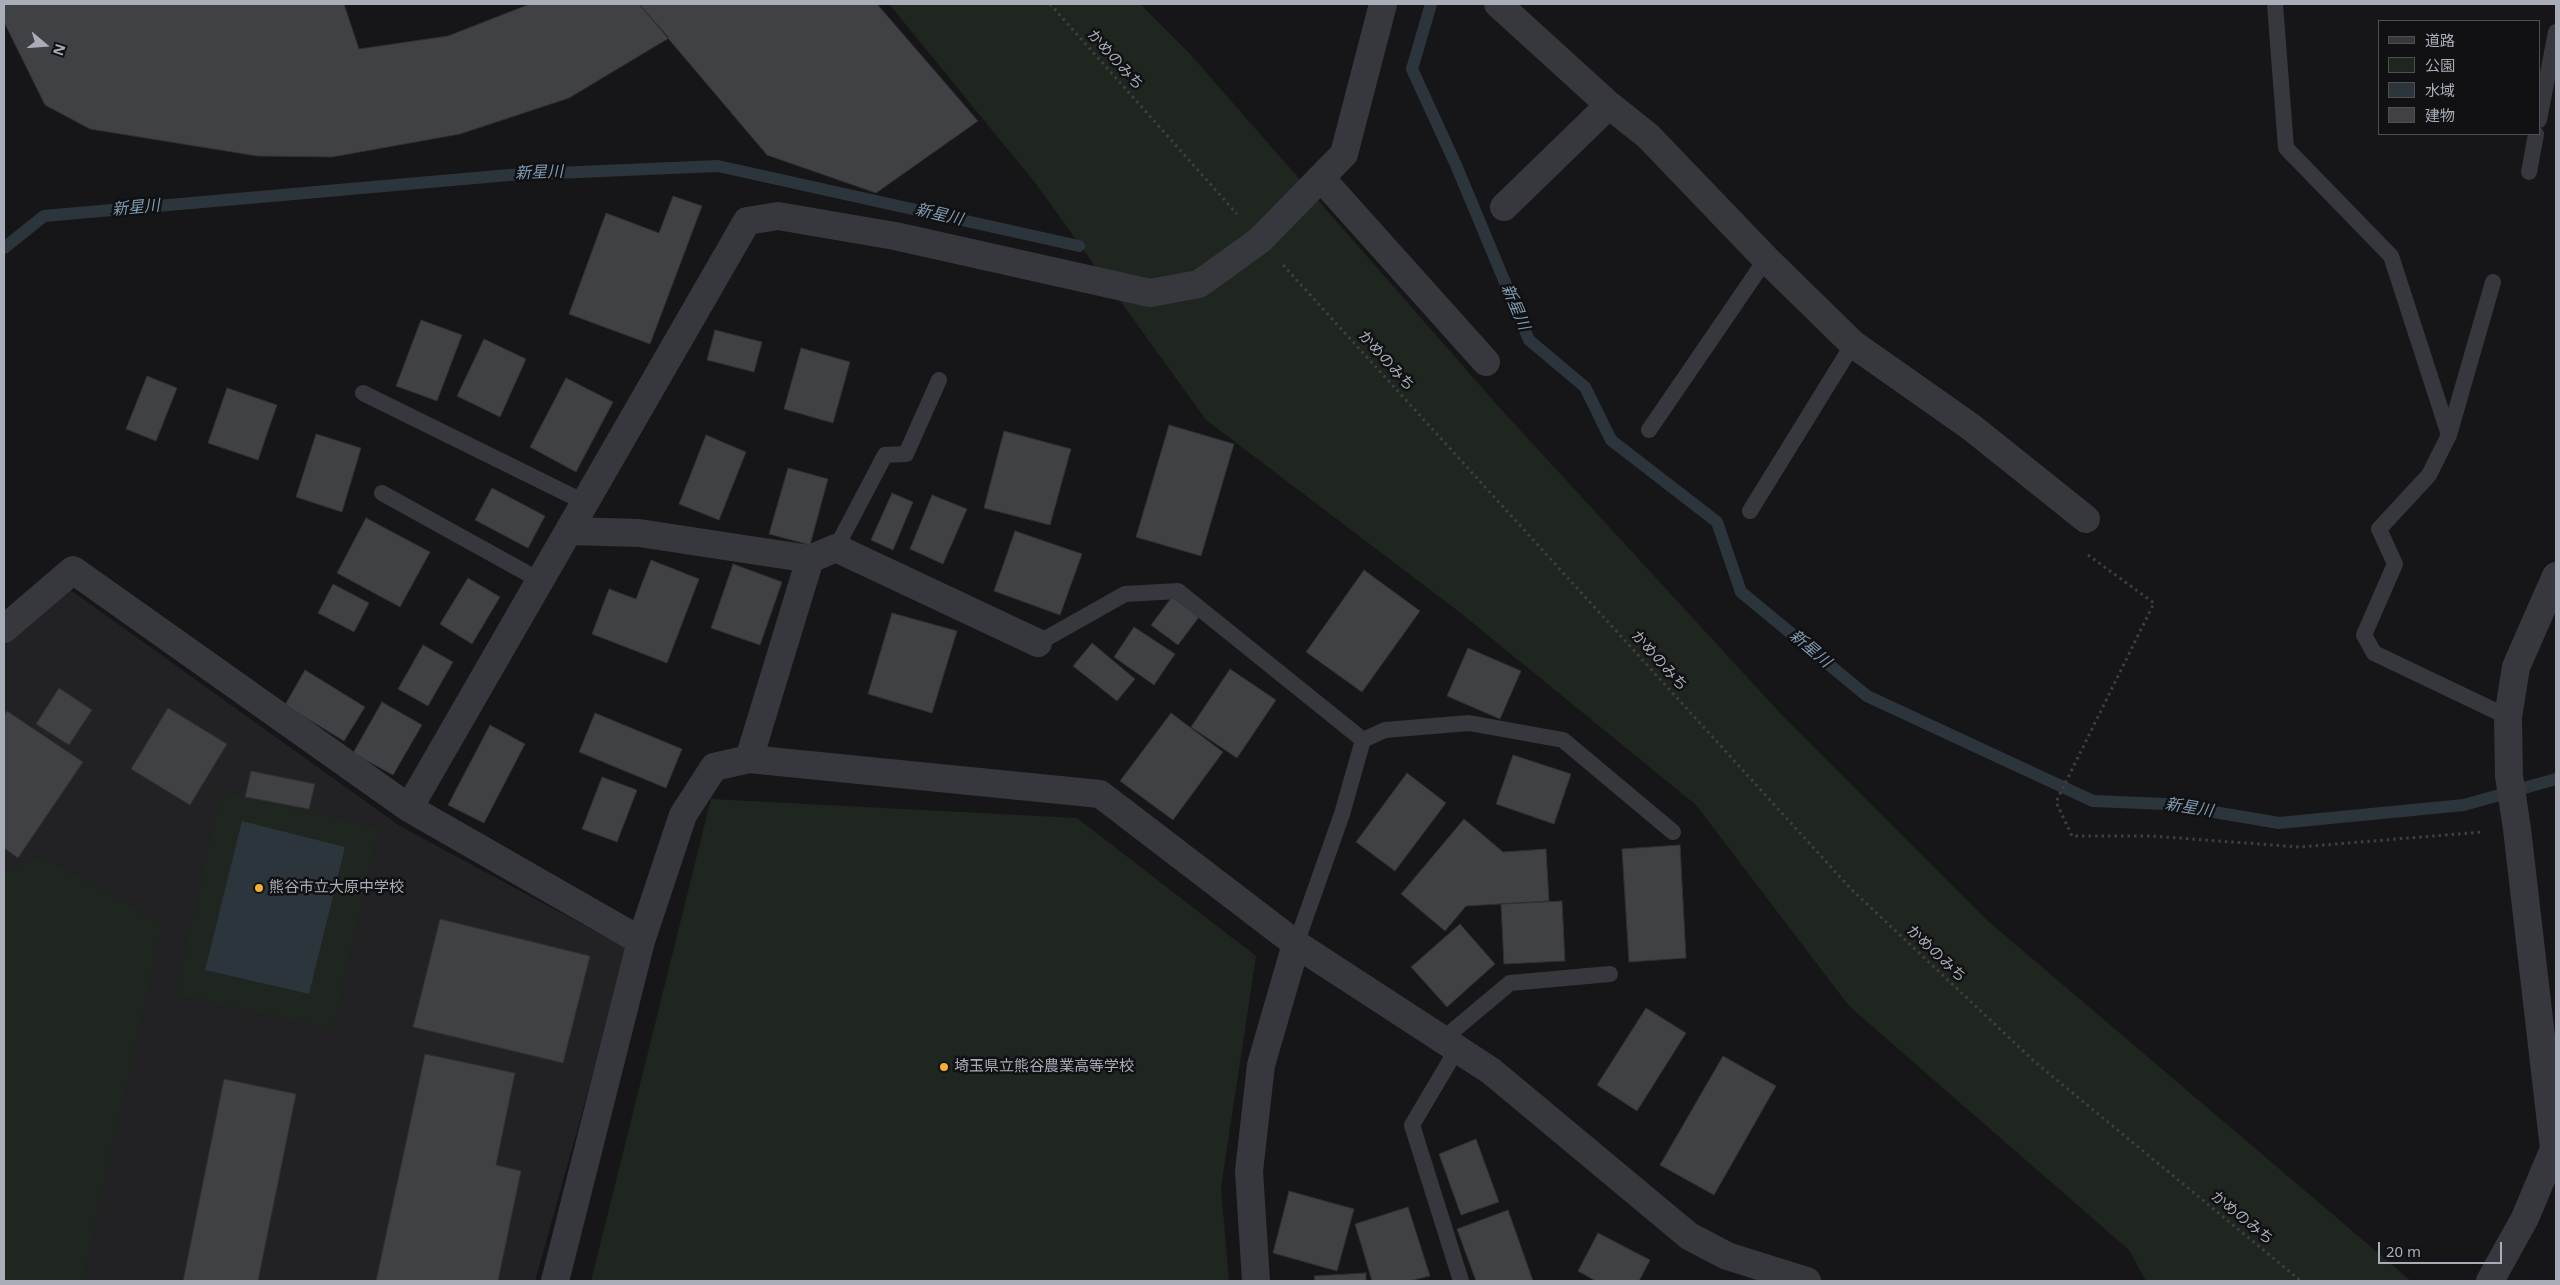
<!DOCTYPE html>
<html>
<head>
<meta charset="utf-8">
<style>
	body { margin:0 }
	#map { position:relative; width:2560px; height:1285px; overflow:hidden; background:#161618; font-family:"Noto Sans","Noto Sans JP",sans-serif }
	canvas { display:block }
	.frame { position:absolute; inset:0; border:5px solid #a8adb8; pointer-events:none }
	.legend { position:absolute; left:2378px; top:20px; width:162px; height:115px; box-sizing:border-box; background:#111113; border:1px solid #4d4f55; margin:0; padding:6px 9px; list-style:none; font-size:15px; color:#a8adb8 }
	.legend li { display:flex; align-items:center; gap:10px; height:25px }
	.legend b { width:25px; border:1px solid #4d4f55 }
	.north { position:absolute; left:20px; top:20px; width:50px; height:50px; -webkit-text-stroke:4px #111113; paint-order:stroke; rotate:108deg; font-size:14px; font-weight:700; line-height:20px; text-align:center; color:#a8adb8 }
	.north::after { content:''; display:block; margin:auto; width:18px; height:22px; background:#a8adb8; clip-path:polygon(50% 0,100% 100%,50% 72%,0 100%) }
	.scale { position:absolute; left:2378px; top:1242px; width:124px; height:22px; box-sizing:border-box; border:2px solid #a8adb8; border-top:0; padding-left:6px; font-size:15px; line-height:18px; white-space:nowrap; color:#a8adb8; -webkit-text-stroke:4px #111113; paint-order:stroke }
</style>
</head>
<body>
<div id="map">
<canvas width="2560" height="1285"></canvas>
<div class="frame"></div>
<ul class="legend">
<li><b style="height:6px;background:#37383d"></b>道路</li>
<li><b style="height:14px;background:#1e261f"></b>公園</li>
<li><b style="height:14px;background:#2c353c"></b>水域</li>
<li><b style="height:14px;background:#404145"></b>建物</li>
</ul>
<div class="north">N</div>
<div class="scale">20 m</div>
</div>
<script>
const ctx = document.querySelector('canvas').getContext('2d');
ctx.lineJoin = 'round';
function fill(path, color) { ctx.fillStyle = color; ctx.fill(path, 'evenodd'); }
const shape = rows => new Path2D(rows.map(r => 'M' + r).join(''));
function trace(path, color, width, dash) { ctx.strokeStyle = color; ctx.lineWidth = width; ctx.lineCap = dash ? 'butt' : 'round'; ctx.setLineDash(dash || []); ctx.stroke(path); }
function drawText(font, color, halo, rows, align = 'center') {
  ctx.font = font + ' "Noto Sans","Noto Sans JP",sans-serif'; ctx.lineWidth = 5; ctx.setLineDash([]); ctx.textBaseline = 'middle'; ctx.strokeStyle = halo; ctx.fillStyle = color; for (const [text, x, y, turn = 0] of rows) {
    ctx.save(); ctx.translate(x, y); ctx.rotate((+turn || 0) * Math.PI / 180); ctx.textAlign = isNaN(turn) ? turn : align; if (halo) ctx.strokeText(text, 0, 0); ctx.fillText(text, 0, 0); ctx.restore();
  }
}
fill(shape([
	[69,589,400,826,628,949,535,1281,4,1281,4,646]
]), '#222225');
fill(shape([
	[889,4,1140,4,1190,54,1498,406,1781,714,1988,921,2411,1281,2146,1281,2129,1250,1849,1006,1696,805,1458,611,1206,420,1036,184],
	[221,792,379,828,333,1029,175,994],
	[711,799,1077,818,1256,956,1221,1188,1229,1281,591,1281],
	[42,857,163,924,82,1281,4,1281,4,873]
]), '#1e261f');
fill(shape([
	[242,821,345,847,309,994,205,970]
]), '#2c353c');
trace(shape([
	[1431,4,1412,69,1456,165,1529,340,1585,387,1611,440,1717,522,1741,592,1867,696,2093,801,2166,804,2279,823,2464,805,2556,779],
	[4,248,44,216,509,175,718,166,1079,246]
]), '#2c353c', 12);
const building = shape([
	[4,4,344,4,359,49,448,36,530,4,639,4,669,38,569,98,460,134,332,157,257,156,90,129,45,105,4,22,4,4],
	[639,4,877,4,978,121,876,193,767,155,639,4],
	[673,196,702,206,650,344,569,314,606,213,659,233,673,196],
	[421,320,462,335,437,401,396,386,421,320],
	[715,330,762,342,754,372,707,360,715,330],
	[484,339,526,359,500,417,457,396,484,339],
	[801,348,850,362,833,423,784,409,801,348],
	[147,376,177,388,156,441,126,429,147,376],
	[566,378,613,402,576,472,530,447,566,378],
	[227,388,277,405,258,460,208,443,227,388],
	[1169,425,1234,444,1201,556,1136,537,1169,425],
	[1004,431,1071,449,1050,525,984,508,1004,431],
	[316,434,361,448,342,512,296,497,316,434],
	[706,435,746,452,719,520,679,504,706,435],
	[788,468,828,479,810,545,769,534,788,468],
	[492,488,545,516,528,548,475,520,492,488],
	[892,493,913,502,893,550,871,540,892,493],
	[932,495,967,509,943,564,910,549,932,495],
	[366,518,430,552,400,607,337,573,366,518],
	[1015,531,1082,554,1060,615,994,591,1015,531],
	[651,560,699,579,667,663,592,634,609,589,636,599,651,560],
	[733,564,782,582,760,645,711,628,733,564],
	[1364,570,1420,611,1362,692,1306,652,1364,570],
	[468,578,500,597,472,644,440,624,468,578],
	[333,584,369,603,354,632,318,613,333,584],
	[1172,597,1199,617,1178,645,1151,625,1172,597],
	[892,613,957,631,932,713,868,694,892,613],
	[1134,627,1175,654,1154,685,1114,657,1134,627],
	[1092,643,1135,679,1117,701,1073,666,1092,643],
	[423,645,453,662,428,706,398,689,423,645],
	[1468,648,1521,671,1500,719,1447,696,1468,648],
	[1230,669,1276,700,1237,758,1191,727,1230,669],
	[305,670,365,707,344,741,285,705,305,670],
	[59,688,92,710,69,745,36,724,59,688],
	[382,702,422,725,393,775,353,753,382,702],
	[168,708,227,744,190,805,131,769,168,708],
	[7,711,83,762,18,858,4,848,4,716,7,711],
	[595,713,682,749,666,788,579,752,595,713],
	[1171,713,1223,752,1173,820,1120,781,1171,713],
	[490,725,525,744,484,823,448,805,490,725],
	[1513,755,1571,774,1554,824,1496,804,1513,755],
	[251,771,315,784,309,809,245,797,251,771],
	[1407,773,1446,803,1395,871,1356,842,1407,773],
	[602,777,637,790,617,842,582,829,602,777],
	[1464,819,1503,852,1546,849,1549,901,1466,906,1445,931,1401,894,1464,819],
	[1680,845,1686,958,1629,962,1622,849,1680,845],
	[1562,901,1565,961,1504,964,1501,904,1562,901],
	[440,919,590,956,563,1063,413,1027,440,919],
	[1460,924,1495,964,1447,1007,1411,967,1460,924],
	[1646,1008,1686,1033,1637,1111,1597,1085,1646,1008],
	[425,1054,515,1073,496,1165,521,1171,498,1281,376,1281,425,1054],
	[1723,1056,1776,1086,1714,1195,1660,1165,1723,1056],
	[224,1079,296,1094,258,1281,183,1281,224,1079],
	[1476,1139,1499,1202,1461,1215,1439,1154,1476,1139],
	[1289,1191,1354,1209,1337,1271,1273,1253,1289,1191],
	[1408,1207,1430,1276,1409,1281,1372,1281,1355,1224,1408,1207],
	[1508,1210,1533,1281,1476,1281,1457,1229,1508,1210],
	[1598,1233,1650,1260,1639,1281,1593,1281,1594,1280,1578,1271,1598,1233],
	[1366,1273,1366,1281,1315,1281,1314,1276,1366,1273]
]);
fill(building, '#404145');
trace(building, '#303034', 1);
trace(shape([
	[1050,4,1237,214],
	[1283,265,1851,889,2035,1062,2301,1281],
	[2088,555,2154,603,2056,802,2072,836,2151,836,2300,847,2482,832]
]), '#3d3f44', 3, [2.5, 4]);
trace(shape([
	[2275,4,2286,148,2391,256,2449,435],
	[2539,120,2556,32],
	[2529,172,2536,134],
	[2493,282,2449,435,2429,475,2379,529,2395,564,2364,635,2374,653,2508,717],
	[363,393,586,503],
	[1649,430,1766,259],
	[382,493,541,581],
	[1750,511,1853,344],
	[836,548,885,455,906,454,939,380],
	[1038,643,1125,594,1178,591,1363,740],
	[1296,944,1342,814,1363,740,1385,730,1469,723,1563,740,1673,832],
	[1442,1040,1510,983,1610,974],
	[1457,1049,1412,1125,1461,1281]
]), '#37383d', 16);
trace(shape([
	[1498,4,1609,105,1648,136,1766,259,1853,344,1971,427,2086,519],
	[1321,178,1486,362],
	[1504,207,1609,105],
	[570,531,639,533,810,559,749,759],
	[810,559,836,548,1038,643],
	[4,629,73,570,409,808,641,941],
	[409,808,747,221,778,216,895,236,1150,293,1199,284,1260,240,1344,154,1383,4],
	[555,1281,641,941,683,815,714,767,749,759,1100,794,1296,944,1491,1071,1689,1236,1727,1256,1807,1281],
	[1256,1281,1249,1171,1261,1065,1296,944],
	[2490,1281,2525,1218,2554,1149,2517,829,2509,776,2508,717,2516,667,2556,576]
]), '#37383d', 28);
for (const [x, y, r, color] of [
	[259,888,5,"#f2b134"],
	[944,1067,5,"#f2b134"]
]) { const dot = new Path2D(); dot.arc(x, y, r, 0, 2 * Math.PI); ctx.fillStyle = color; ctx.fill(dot); trace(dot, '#111113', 2); }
drawText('15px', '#a8adb8', '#111113', [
	["かめのみち",1115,60,48],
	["かめのみち",1386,361,48],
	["かめのみち",1659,661,48],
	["かめのみち",1936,954,43],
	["かめのみち",2242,1218,39]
]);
drawText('15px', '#a8adb8', '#111113', [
	["熊谷市立大原中学校",269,888],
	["埼玉県立熊谷農業高等学校",954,1067]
], 'left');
drawText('italic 16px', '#7f9bb3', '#111113', [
	["新星川",539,173,-2],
	["新星川",136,208,-5],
	["新星川",939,215,13],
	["新星川",1515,307,67],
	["新星川",1810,649,40],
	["新星川",2189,808,9]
]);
</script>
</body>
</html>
